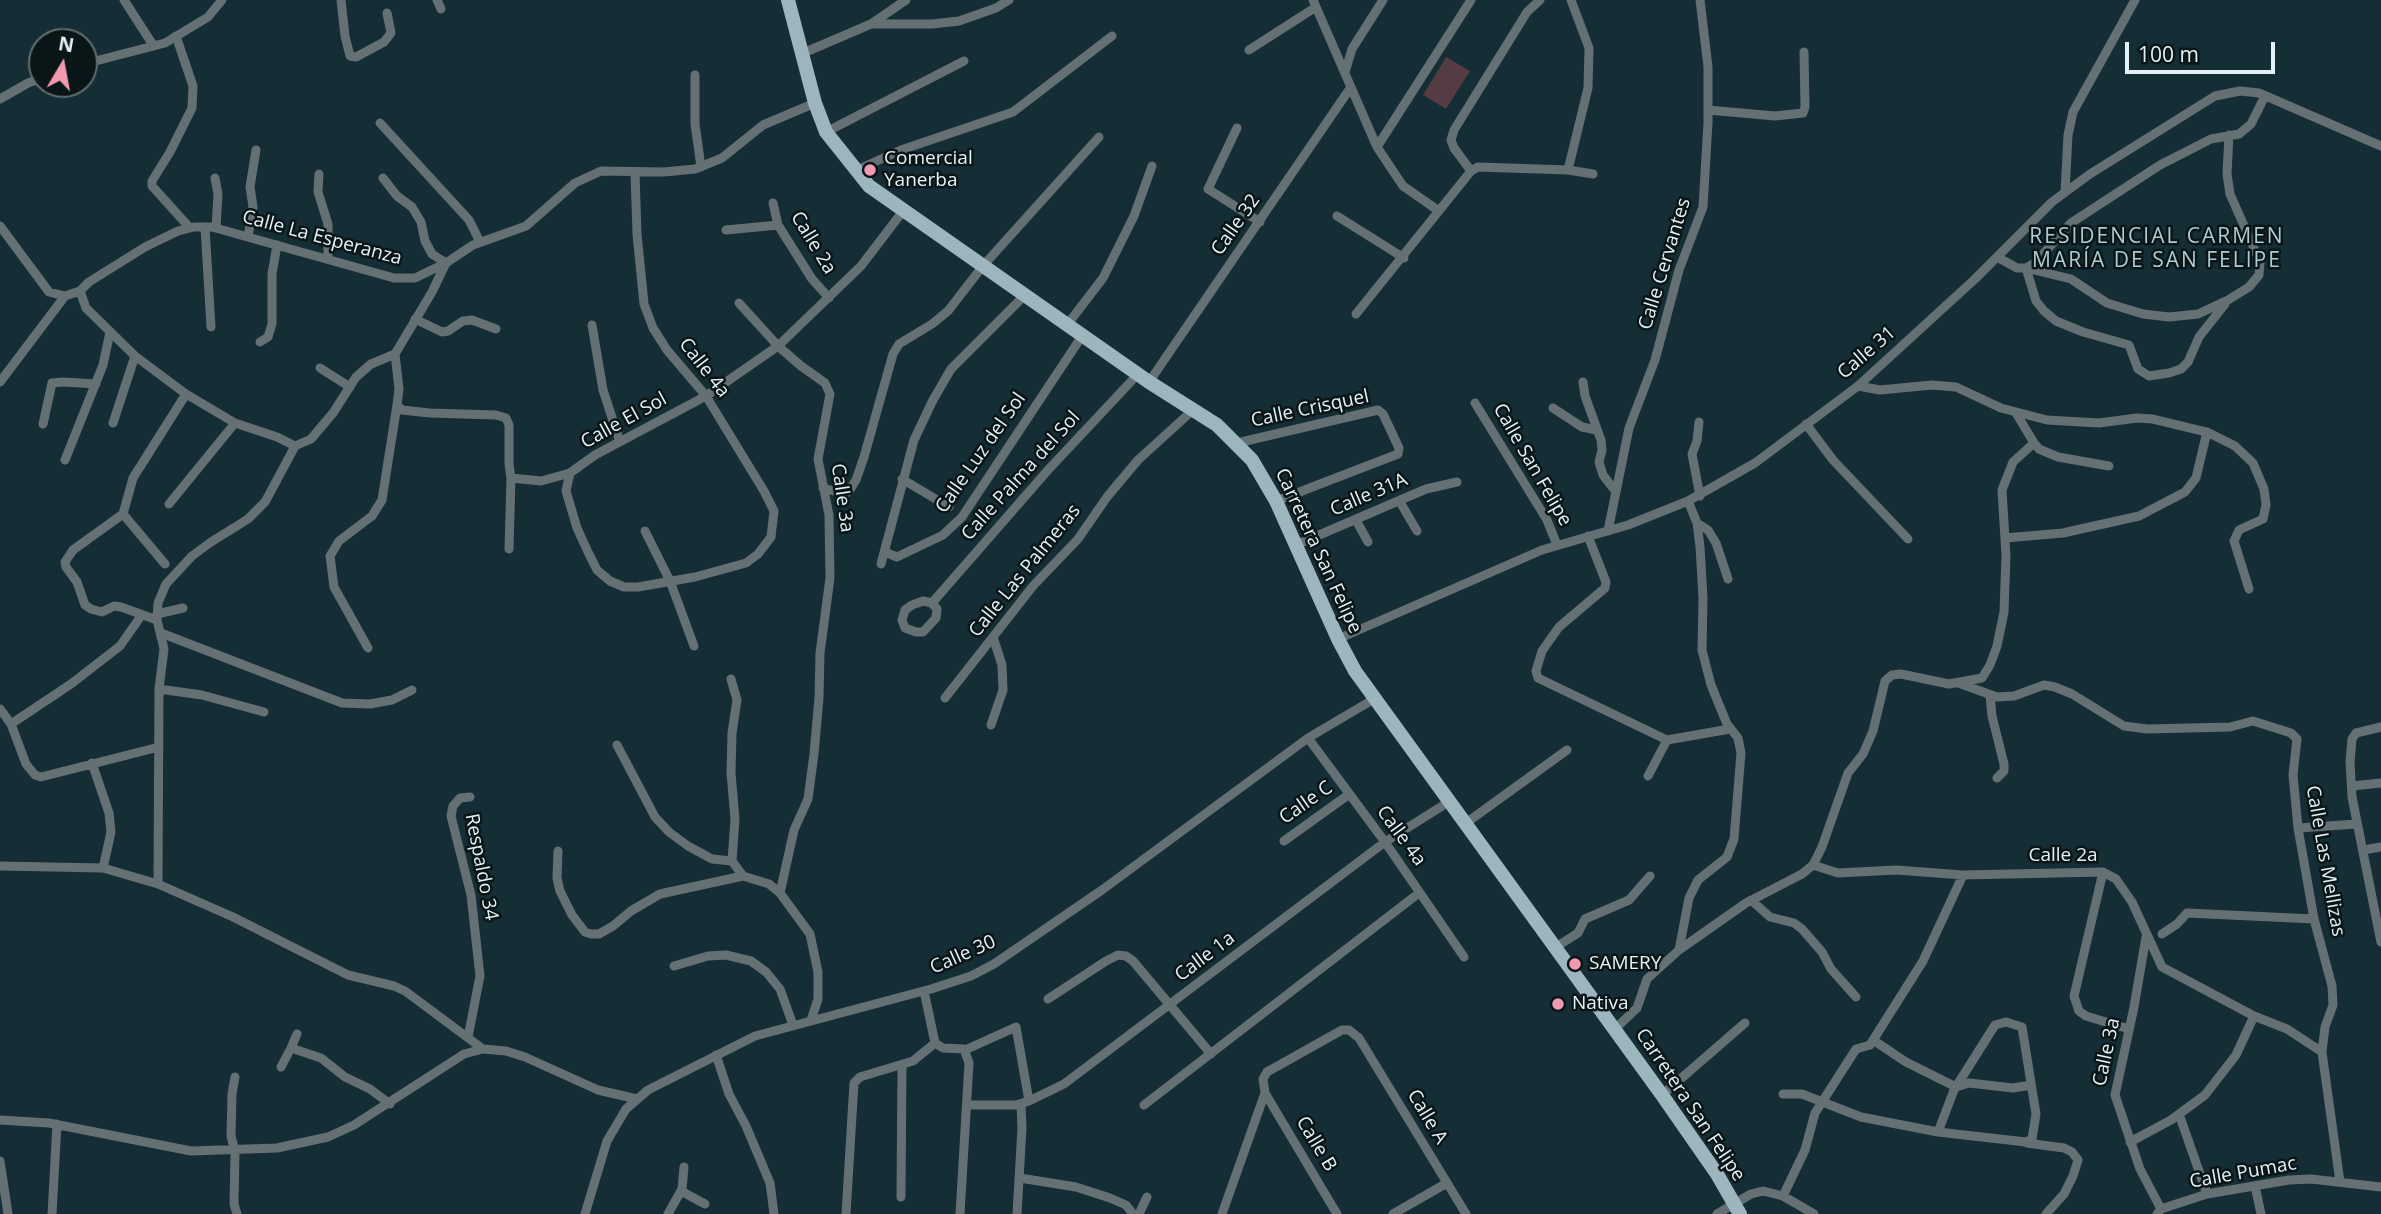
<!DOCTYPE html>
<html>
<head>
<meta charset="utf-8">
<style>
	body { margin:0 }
	#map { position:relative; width:2381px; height:1214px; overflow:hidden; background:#152e35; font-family:"Open Sans",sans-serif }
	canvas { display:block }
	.north { position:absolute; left:28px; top:28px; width:70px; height:70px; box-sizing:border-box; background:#0a1517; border:2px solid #616d70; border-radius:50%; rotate:10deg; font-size:19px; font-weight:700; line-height:28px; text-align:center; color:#e3f2f6 }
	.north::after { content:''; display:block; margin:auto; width:24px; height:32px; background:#f29ab0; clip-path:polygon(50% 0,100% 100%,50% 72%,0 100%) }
	.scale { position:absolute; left:2125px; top:42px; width:150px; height:32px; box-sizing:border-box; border:4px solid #e3f2f6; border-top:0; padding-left:9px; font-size:21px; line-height:24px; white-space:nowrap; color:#e3f2f6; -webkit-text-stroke:5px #0a1517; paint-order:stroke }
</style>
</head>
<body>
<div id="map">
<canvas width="2381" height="1214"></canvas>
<div class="north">N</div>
<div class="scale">100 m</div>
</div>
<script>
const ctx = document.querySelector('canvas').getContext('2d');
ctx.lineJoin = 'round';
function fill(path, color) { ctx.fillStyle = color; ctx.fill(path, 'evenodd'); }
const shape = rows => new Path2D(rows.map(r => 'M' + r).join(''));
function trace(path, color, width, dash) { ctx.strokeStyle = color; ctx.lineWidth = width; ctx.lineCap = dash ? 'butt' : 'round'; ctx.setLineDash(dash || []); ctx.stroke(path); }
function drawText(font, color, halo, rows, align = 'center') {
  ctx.font = font + ' "Open Sans",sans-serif'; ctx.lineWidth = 5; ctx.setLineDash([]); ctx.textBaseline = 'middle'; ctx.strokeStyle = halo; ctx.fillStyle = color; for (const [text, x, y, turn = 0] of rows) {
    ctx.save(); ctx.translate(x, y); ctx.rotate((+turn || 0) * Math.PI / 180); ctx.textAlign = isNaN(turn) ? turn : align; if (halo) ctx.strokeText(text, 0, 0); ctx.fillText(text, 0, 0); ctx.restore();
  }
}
fill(shape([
	[1446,57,1470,71,1446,109,1423,95]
]), '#553c42');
trace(shape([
	[124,0,153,45],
	[341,0,345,36,350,56,356,57,384,42,391,33,387,13],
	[437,0,441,9],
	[1313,0,1377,147,1403,186,1439,211],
	[871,24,906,0],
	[176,36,193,86,192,108,170,152,152,181,152,186,190,228],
	[1249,50,1316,7],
	[801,54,871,24,932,24,959,21,996,8,1009,0],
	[84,64,165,43,208,17,222,0],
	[1345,72,1352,49,1383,0],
	[695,75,695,124,701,167],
	[0,99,28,83,42,78],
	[1708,110,1775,116,1803,113,1805,107,1804,52],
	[380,123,469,220,480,242],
	[1237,128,1208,189,1260,222],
	[826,132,964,61],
	[1377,147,1471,0],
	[857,170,901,150,1013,112,1112,36],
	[1568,170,1588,88,1589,48,1571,0],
	[1471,171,1454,148,1451,140,1454,130,1527,12,1540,0],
	[319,174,318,192,328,224,328,259],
	[215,178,218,194,216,228],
	[2065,192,2068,135,2073,112,2135,0],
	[773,203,778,225,812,279,829,298],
	[1337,216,1404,258],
	[0,226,49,292,65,296],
	[205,227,211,327],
	[726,230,778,225],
	[248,237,253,207,250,187,256,150],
	[1997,257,2017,268,2026,268,2036,262,2071,223,2160,165,2211,139,2239,134,2251,124,2265,96],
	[2026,268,2071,279,2107,303,2143,314,2169,317,2198,314,2228,300,2249,287,2259,275,2260,262,2230,194,2227,174,2229,135],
	[2026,268,2036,301,2044,311,2056,321,2083,332,2129,345,2138,369,2149,376,2169,373,2181,369,2188,362,2199,337,2225,304],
	[80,291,86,308,135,356,186,394,235,423,277,437,295,446,311,439,333,413,356,377,371,364,395,354,432,292,446,263,432,254,425,241,421,222,412,207,397,196,383,178],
	[739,303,778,346,801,366,825,383,830,394,818,459,829,515,830,578,820,653,819,698,814,754,808,799,794,830,780,893],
	[1356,314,1471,171,1478,167,1568,170,1593,174],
	[415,319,442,332,448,331,463,321,472,320,496,329],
	[592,325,603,390,620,442],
	[1067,325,1103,278,1134,216,1152,166],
	[260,342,268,337,272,324,272,274,277,245],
	[395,354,399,389,397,405,402,410,430,413,496,415,506,418,509,425,509,464,511,478,541,481,570,473,595,455,706,396,778,346,861,266,903,211],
	[320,368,350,387],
	[0,382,65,296,80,291,89,282,145,247,178,231,194,227,212,227,394,278,415,278,446,263,473,245,526,226,575,183,601,171,664,172,695,169,722,158,763,125,815,103],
	[1149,382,1351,87],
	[1583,382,1585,396,1601,440,1602,450,1599,462,1603,475,1616,492],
	[1858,386,1880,390,1932,385,1956,387,2001,408,2047,420,2099,423,2137,418,2153,419,2207,432,2235,446,2253,463,2264,489,2266,505,2263,519,2239,530,2234,541,2249,589],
	[1475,403,1547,520,1557,545],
	[1553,408,1582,427,1597,430],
	[1699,422,1697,441,1692,454,1700,496],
	[113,423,135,356],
	[43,424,52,383,63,382,96,384],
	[1806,424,1833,460,1908,539],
	[1237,443,1378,410,1383,414,1399,448,1398,454,1276,501],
	[2034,443,2039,449,2058,457,2109,466],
	[65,460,103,365,110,332],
	[570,473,566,491,577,528,588,552,597,570,610,581,624,587,638,587,695,577,746,563,758,554,771,537,774,511,764,491,706,396,667,350,653,328,644,304,637,234,635,173],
	[902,479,949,507],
	[823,488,845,494,849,491,856,480,864,457,893,354,899,344,932,324,948,311,982,267,1099,137],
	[1400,502,1417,531],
	[169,504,235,423],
	[123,514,73,550,65,562,66,567,77,582,85,605,91,609,102,612,114,606,121,607,157,620],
	[1356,520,1368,542],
	[1697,523,1708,530,1716,543,1728,579],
	[645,531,670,581,694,646],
	[1608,531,1629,428,1655,360,1679,270,1703,207,1708,123,1708,67,1700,0],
	[1588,536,1606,582,1605,588,1559,627,1542,651,1536,671,1538,678,1667,740,1730,729],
	[2005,538,2063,533,2139,516,2185,492,2196,478,2207,432],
	[1296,545,1426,489,1457,482],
	[509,549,511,478],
	[885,552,897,557,943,535,962,517,1082,336],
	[165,564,123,514,133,478,186,394],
	[881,564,914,440,933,400,951,369,1024,296],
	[923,601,932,603,937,609,936,618,923,632,916,632,905,628,902,620,905,610,912,605,923,601],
	[932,603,1048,470,1138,374],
	[157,614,183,608],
	[161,633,342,703,370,704,392,700,412,690],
	[1338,639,1542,550,1628,525,1688,501,1755,463,1858,386,1975,279,2052,202,2090,174,2215,96,2240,91,2259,93,2381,146],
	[368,648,334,587,330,556,339,541,372,516,382,500,397,405],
	[731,679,737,700,732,733,731,773,735,819,732,861,743,876],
	[1961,684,1997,697,2014,696,2044,685,2055,687,2072,694,2124,726,2147,729,2230,727,2253,721,2291,733,2297,739,2293,775,2298,828,2314,919,2332,986,2333,1005,2325,1027,2322,1052,2340,1182],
	[159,689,202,695,264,712],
	[1990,695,1992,716,2004,764,2004,771,1997,778],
	[945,698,1033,586,1078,539,1107,497,1138,460,1193,410],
	[0,709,11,724,26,764,35,775,41,777,159,747],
	[11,724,71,684,120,646,141,616],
	[991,725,1003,690,1002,665,993,637],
	[2381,727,2356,733,2352,739,2350,762,2352,797,2381,942],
	[1308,738,1385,842,1464,957],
	[617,745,655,817,669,832,688,846,712,859,732,861],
	[1648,776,1667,740],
	[2352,786,2381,783],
	[1466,823,1567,750],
	[2298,828,2357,824],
	[1284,841,1348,795],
	[2363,850,2381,847],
	[558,851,557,878,560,891,572,915,585,932,591,934,599,934,613,926,631,911,660,894,743,876,769,884,780,893,810,934,818,972,818,999,811,1020],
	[1813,865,1838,873,1896,870,1963,875,2103,872,2116,879,2132,902,2162,967,2254,1016,2287,1029,2322,1052],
	[0,866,103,868,111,832,109,813,92,763],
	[103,868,158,884,233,917,348,975,394,986,405,991,483,1049],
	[2103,872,2074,996,2079,1011,2086,1016,2129,1029],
	[158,884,159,689,164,649,157,620,158,603,166,584,192,556,211,542,248,519,265,502,295,446],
	[1751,900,1770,917,1794,923,1802,929,1822,952,1831,969,1856,997],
	[2162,934,2177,924,2187,913,2314,919],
	[2146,937,2134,1007,2115,1095,2140,1169,2161,1209],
	[1556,947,1578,933,1585,919,1629,900,1650,876],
	[1679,950,1689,898,1698,880,1727,857,1734,839,1741,753,1738,738,1727,724,1711,685,1702,650,1703,598,1700,547,1697,523,1688,501],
	[674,966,708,956,726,955,751,961,766,972,780,989,793,1025],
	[924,991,935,1043,943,1048,964,1049,969,1063,960,1214],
	[1048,999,1106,961,1118,955,1126,956,1133,961,1211,1054],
	[1615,1029,1637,1008,1647,979,1679,950,1746,903,1802,874,1813,865,1822,847,1848,773,1863,754,1873,731,1885,681,1892,675,1901,674,1949,684,1982,678,1990,665,1997,646,2004,612,2006,556,2002,490,2013,462,2034,443,2016,413],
	[297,1034,291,1048,321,1058,345,1077,370,1089,390,1104],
	[468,1037,480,976,471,895,451,816,453,806,460,798,470,797],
	[1873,1040,1906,1062,1956,1087,1969,1083,2013,1088,2031,1085],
	[965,1050,1016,1027,1029,1101],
	[716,1055,729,1094,746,1126,770,1183,774,1214],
	[281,1067,291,1048],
	[235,1077,232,1094,231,1136,235,1151,234,1204,237,1214],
	[1265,1093,1337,1214],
	[1783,1094,1802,1094,1861,1117,1938,1132,1954,1090,1995,1025,2006,1022,2022,1027,2036,1114,2032,1139,2026,1142,1938,1132],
	[1662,1095,1745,1023],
	[968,1105,1016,1105,1029,1101,1064,1084,1385,842,1450,801],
	[1144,1105,1419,893],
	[2179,1114,2207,1194],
	[0,1120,49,1123,191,1151,277,1148,328,1137,354,1125,464,1054,483,1049,506,1051,525,1057,598,1090,637,1099],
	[2130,1142,2171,1120,2205,1095,2236,1055,2254,1016],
	[2027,1143,2064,1148,2072,1152,2078,1160,2073,1176,2064,1194,2046,1214],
	[0,1161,8,1214],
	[1020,1178,1076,1187,1110,1198,1126,1205,1133,1214],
	[2255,1186,2261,1214],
	[681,1191,705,1204],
	[1783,1196,1805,1150,1815,1113,1856,1049,1870,1045,1923,961,1963,875],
	[901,1197,902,1065],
	[52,1214,57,1124],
	[585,1214,607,1141,626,1109,648,1090,755,1036,931,989,971,976,994,964,1102,890,1308,738,1374,699],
	[668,1214,682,1189,684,1167],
	[846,1214,854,1083,860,1077,913,1061,935,1043],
	[1017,1214,1022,1128,1021,1104],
	[1139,1214,1147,1197],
	[1222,1214,1265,1093,1263,1079,1267,1072,1342,1030,1349,1030,1359,1038,1466,1214],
	[1393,1214,1447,1183],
	[1717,1214,1751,1194,1763,1191,1783,1196,1814,1214],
	[2157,1214,2161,1209,2207,1194,2289,1180,2311,1179,2381,1187]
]), '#647073', 9);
trace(shape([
	[788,0,815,103,826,132,869,186,1149,382,1217,425,1252,460,1276,501,1338,639,1355,671,1662,1095,1717,1174,1740,1214]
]), '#9db5bc', 14);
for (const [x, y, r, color] of [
	[870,170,7,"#f29ab0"],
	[1575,964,7,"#f29ab0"],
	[1558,1004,7,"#f29ab0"]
]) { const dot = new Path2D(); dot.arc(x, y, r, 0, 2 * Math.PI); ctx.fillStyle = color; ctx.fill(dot); trace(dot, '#0a1517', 2.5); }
drawText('19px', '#e3f2f6', '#0a1517', [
	["Comercial",884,159],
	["Yanerba",884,181],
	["SAMERY",1589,964],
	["Nativa",1572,1004]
], 'left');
drawText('19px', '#e3f2f6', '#0a1517', [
	["Calle 32",1236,225,-55],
	["Calle La Esperanza",322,238,15],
	["Calle 2a",813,243,59],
	["Calle Cervantes",1665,264,-73],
	["Calle 31",1867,353,-41],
	["Calle 4a",704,368,52],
	["Calle Crisquel",1310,409,-12],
	["Calle El Sol",624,421,-29],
	["Calle Luz del Sol",981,453,-55],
	["Calle San Felipe",1532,465,60],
	["Calle Palma del Sol",1021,476,-48],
	["Calle 31A",1369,495,-23],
	["Calle 3a",842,498,82],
	["Carretera San Felipe",1318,551,65],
	["Calle Las Palmeras",1025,571,-51],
	["Calle C",1306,803,-35],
	["Calle 4a",1401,836,54],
	["Calle 2a",2063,856],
	["Calle Las Mellizas",2325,861,80],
	["Respaldo 34",481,867,79],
	["Calle 30",963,955,-24],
	["Calle 1a",1205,957,-37],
	["Calle 3a",2107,1052,-78],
	["Carretera San Felipe",1690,1105,56],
	["Calle A",1427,1117,59],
	["Calle B",1316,1144,59],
	["Calle Pumac",2243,1173,-10]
]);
ctx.letterSpacing = '2px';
drawText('21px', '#adcbd2', '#0a1517', [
	["RESIDENCIAL CARMEN",2157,237],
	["MARÍA DE SAN FELIPE",2157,261]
]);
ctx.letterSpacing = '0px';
</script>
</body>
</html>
